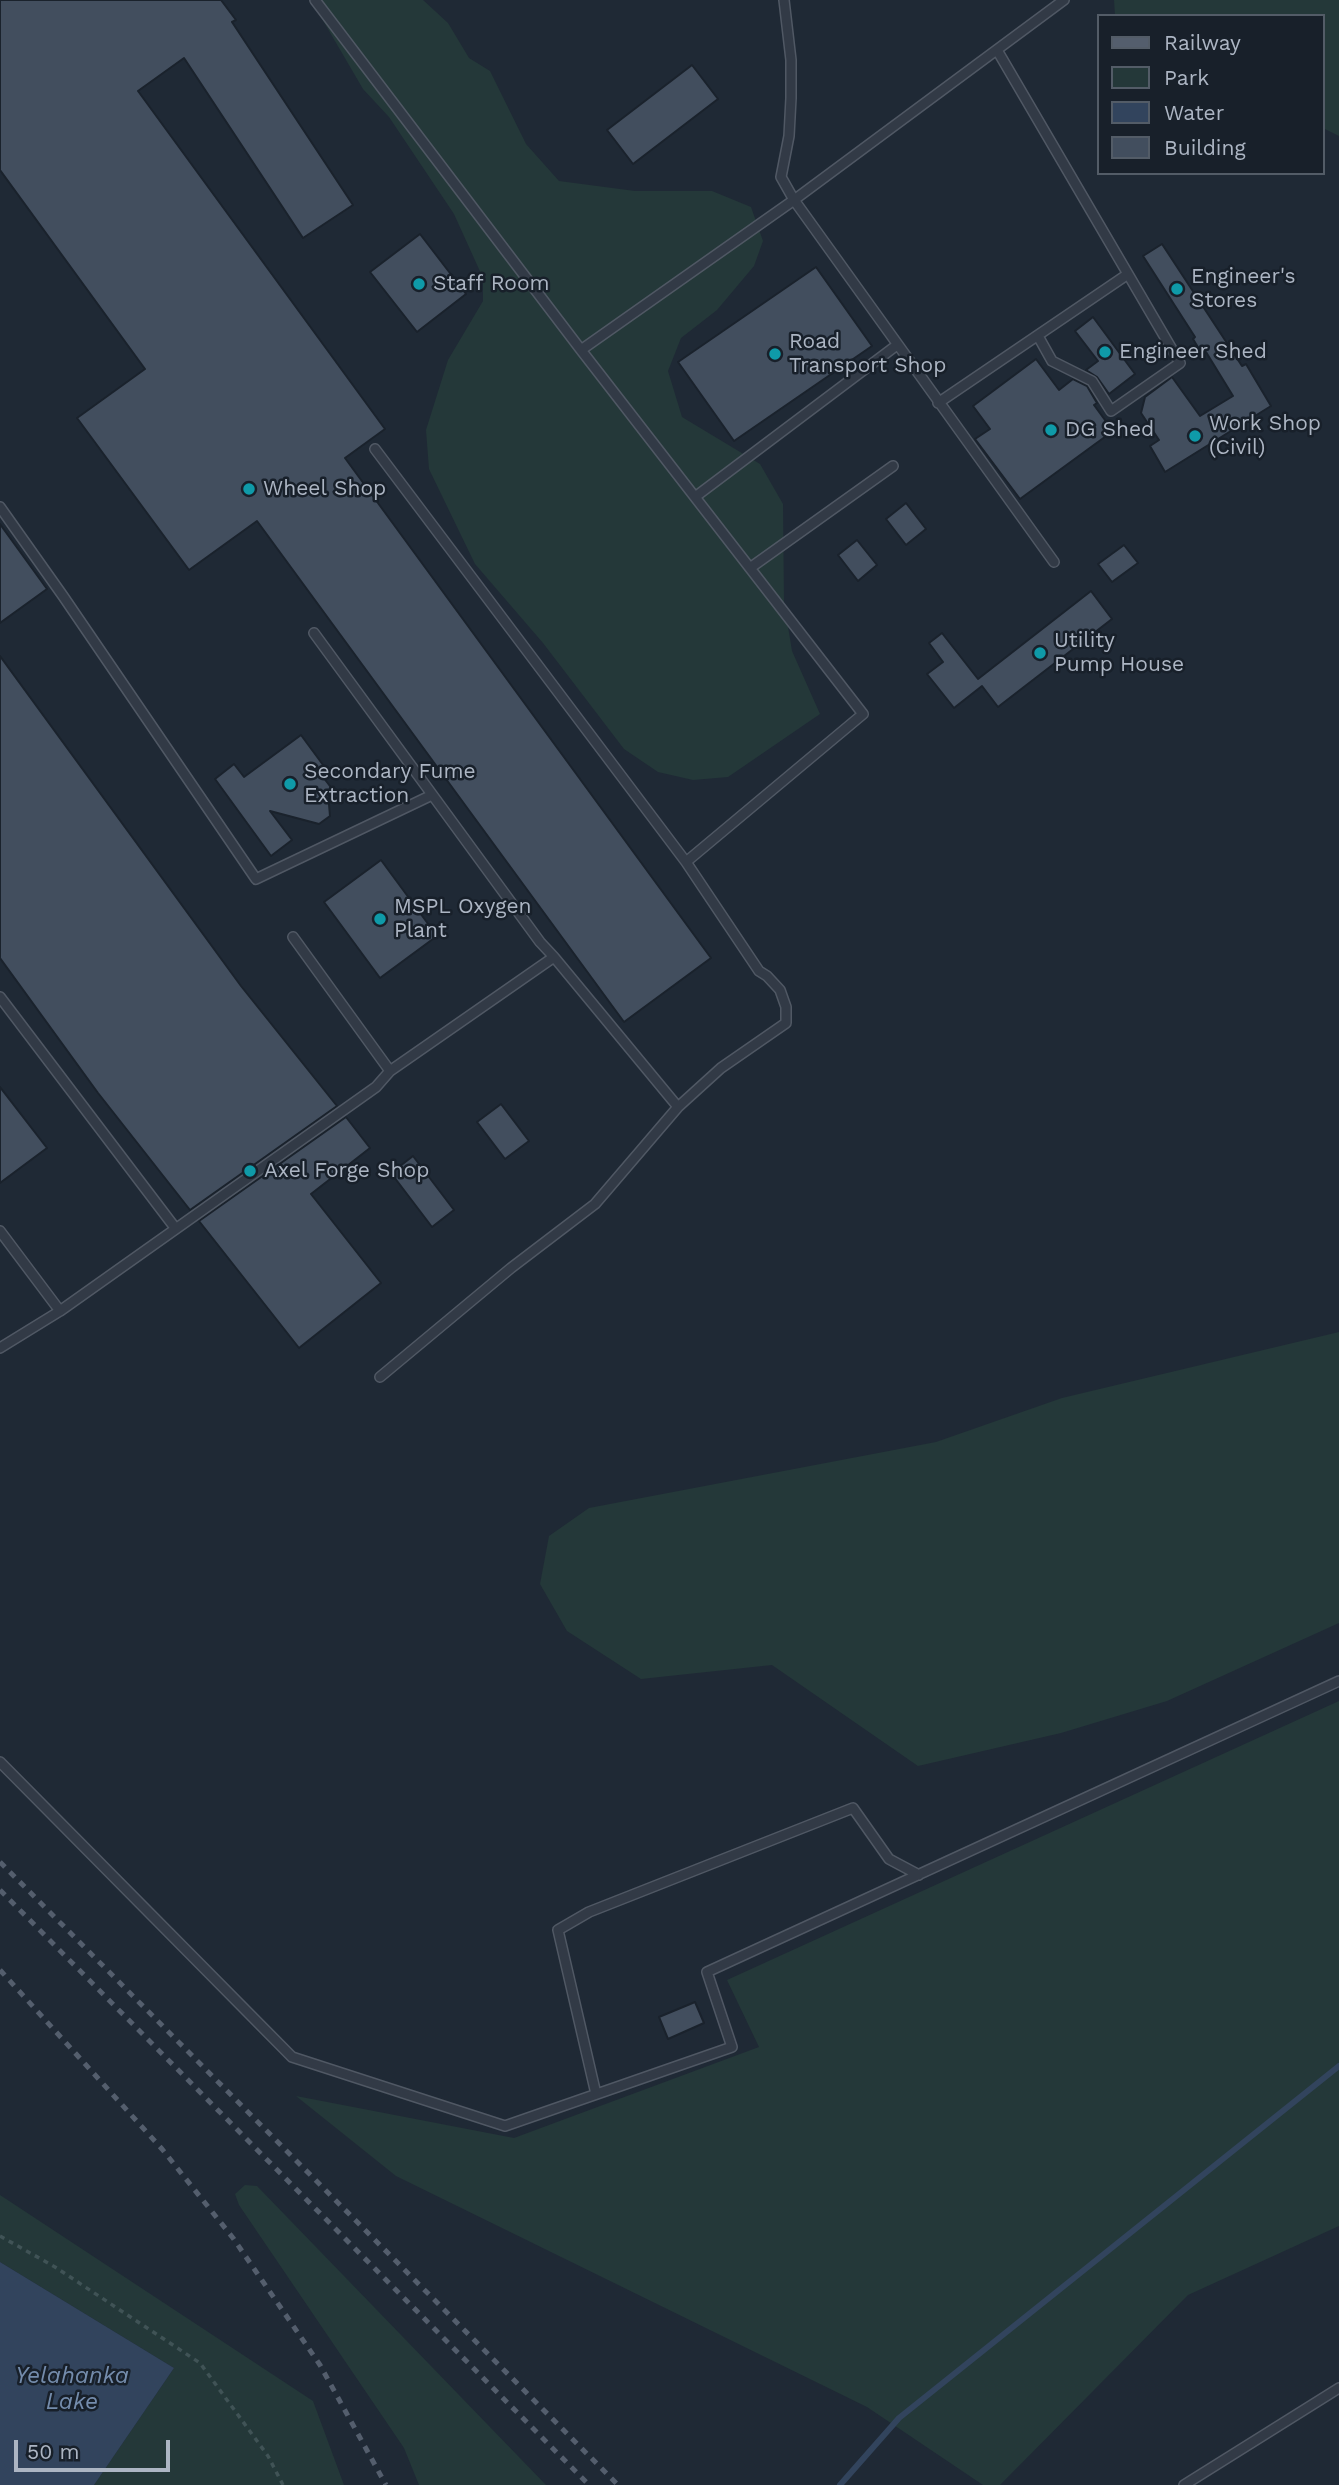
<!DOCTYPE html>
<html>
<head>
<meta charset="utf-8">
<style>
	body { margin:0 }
	#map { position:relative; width:1339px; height:2485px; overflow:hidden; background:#1f2935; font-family:"Work Sans",sans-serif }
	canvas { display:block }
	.legend { position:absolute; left:1097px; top:14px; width:228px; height:161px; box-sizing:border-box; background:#18202a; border:2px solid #535c67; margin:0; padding:9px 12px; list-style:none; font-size:21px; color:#acb5c3 }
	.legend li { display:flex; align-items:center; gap:14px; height:35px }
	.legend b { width:35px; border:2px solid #535c67 }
	.scale { position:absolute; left:14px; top:2440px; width:156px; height:32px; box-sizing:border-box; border:4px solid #acb5c3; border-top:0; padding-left:9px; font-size:21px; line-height:24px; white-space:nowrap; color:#acb5c3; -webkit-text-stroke:5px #18202a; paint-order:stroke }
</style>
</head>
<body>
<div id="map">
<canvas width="1339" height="2485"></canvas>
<ul class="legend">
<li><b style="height:9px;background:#545e6d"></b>Railway</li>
<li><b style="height:19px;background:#243839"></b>Park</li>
<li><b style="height:19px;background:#32445d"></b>Water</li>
<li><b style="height:19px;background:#424e5e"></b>Building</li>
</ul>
<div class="scale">50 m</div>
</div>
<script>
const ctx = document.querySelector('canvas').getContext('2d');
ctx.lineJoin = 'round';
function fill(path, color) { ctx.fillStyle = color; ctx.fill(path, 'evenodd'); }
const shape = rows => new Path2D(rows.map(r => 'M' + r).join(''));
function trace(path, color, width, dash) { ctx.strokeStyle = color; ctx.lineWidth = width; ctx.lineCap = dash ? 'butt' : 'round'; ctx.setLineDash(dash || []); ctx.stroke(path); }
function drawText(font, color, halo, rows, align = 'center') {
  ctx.font = font + ' "Work Sans",sans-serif'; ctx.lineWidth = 5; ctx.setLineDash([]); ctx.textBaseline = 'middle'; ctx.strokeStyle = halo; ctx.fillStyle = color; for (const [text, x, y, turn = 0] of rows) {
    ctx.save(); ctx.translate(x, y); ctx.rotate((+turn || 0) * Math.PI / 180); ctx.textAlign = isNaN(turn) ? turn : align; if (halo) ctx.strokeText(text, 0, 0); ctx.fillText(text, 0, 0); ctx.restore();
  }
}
fill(shape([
	[311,0,423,0,448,23,469,58,490,71,526,144,559,181,635,191,712,191,751,207,763,241,754,266,717,310,681,338,668,371,682,417,760,464,783,504,784,602,792,651,820,714,728,777,693,780,658,772,624,749,543,643,475,564,429,469,426,430,448,360,483,301,483,278,454,214,389,117,363,89],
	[1114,0,1339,0,1339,136,1323,128,1323,16,1115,16],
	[1339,1332,1339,1623,1167,1701,1061,1733,918,1766,772,1665,641,1679,567,1631,540,1584,549,1536,589,1508,936,1442,1062,1398],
	[1339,1701,1339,2226,1188,2295,1000,2485,983,2485,867,2407,396,2176,296,2096,514,2138,759,2047,727,1980],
	[245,2185,257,2186,546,2485,419,2485,404,2448,239,2205,235,2194],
	[0,2195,313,2401,344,2485,94,2485,174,2368,0,2262]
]), '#243839');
fill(shape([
	[0,2262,174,2368,94,2485,0,2485]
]), '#32445d');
trace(shape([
	[840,2485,899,2418,1339,2066]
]), '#32445d', 6);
const building = shape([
	[0,0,221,0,236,20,232,22,353,205,303,238,184,58,138,91,385,429,345,458,711,958,624,1022,257,521,189,570,77,418,145,369,0,170,0,0],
	[692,65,718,99,633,164,607,130,692,65],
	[420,234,466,294,417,332,370,272,420,234],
	[1162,244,1242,366,1246,364,1271,406,1165,472,1150,446,1159,440,1141,413,1145,397,1172,377,1200,416,1233,396,1206,352,1202,354,1193,339,1195,337,1143,256,1162,244],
	[816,267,872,346,734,441,678,362,816,267],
	[1093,317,1135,374,1109,394,1097,377,1086,370,1098,361,1075,331,1093,317],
	[1036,359,1059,390,1073,379,1087,386,1097,403,1094,405,1113,431,1020,499,975,439,990,429,973,406,1036,359],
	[906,503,926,529,906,545,886,519,906,503],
	[0,524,47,589,0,623,0,524],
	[857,540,877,565,858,581,838,555,857,540],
	[1124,545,1138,563,1112,582,1098,564,1124,545],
	[1091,591,1112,619,998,707,982,686,954,708,927,674,943,662,929,643,942,633,978,679,1091,591],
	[0,656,241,986,337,1106,190,1210,98,1093,0,958,0,656],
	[301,735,329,773,323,777,333,790,328,793,330,816,319,824,270,811,292,840,271,856,215,779,234,764,244,777,301,735],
	[381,860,437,936,380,978,324,902,381,860],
	[0,1087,47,1148,0,1183,0,1087],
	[501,1104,529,1141,505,1159,477,1122,501,1104],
	[346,1117,370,1148,311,1194,381,1283,299,1348,199,1221,346,1117],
	[413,1156,454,1210,432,1227,391,1173,413,1156],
	[695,2002,704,2023,668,2039,659,2017,695,2002]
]);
fill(building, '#424e5e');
trace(building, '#1a222c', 2);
const lane = shape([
	[784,0,791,60,791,98,789,136,781,177,794,200,1054,562],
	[997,50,1180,363,1111,411,1092,381,1052,361,1038,336],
	[581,350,794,200,1064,0],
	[938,403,1128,274],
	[375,449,686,862],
	[695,497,897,345],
	[0,507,63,596,256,879,432,795],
	[750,568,893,466],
	[314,633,540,942,554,957],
	[293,937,390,1071],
	[0,997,176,1229],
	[0,1231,60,1311,376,1087,390,1071,554,957,678,1107,721,1068,786,1023,786,1007,780,990,767,976,759,971,686,862,863,714,581,350,315,0],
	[0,1348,60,1311],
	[380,1377,511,1268,595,1204,678,1107],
	[0,1762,292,2057,505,2126,732,2047,707,1972,1339,1681],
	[596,2094,558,1930,589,1912,853,1808,889,1859,919,1875],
	[1184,2485,1339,2388]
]);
trace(lane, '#505864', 12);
trace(shape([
	[0,2236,55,2267,200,2363,268,2456,283,2485]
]), '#405356', 3.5, [5, 5]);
trace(lane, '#323a46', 9);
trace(shape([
	[0,1862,618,2485],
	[0,1890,589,2485],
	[0,1970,162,2149,233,2238,320,2365,386,2485]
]), '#545e6d', 5, [7, 7]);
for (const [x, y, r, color] of [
	[419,284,7,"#0f9aa8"],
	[1177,289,7,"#0f9aa8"],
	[1105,352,7,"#0f9aa8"],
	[775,354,7,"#0f9aa8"],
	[1051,430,7,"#0f9aa8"],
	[1195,436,7,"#0f9aa8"],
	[249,489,7,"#0f9aa8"],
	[1040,653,7,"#0f9aa8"],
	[290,784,7,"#0f9aa8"],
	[380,919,7,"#0f9aa8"],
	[250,1171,7,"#0f9aa8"]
]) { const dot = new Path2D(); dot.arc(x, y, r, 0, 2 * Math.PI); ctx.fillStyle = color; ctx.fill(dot); trace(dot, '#18202a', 2.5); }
drawText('21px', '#acb5c3', '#18202a', [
	["Engineer's",1191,277],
	["Stores",1191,301],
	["Staff Room",433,284],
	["Road",789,342],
	["Transport Shop",789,366],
	["Engineer Shed",1119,352],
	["Work Shop",1209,424],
	["(Civil)",1209,448],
	["DG Shed",1065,430],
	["Wheel Shop",263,489],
	["Utility",1054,641],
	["Pump House",1054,665],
	["Secondary Fume",304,772],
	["Extraction",304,796],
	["MSPL Oxygen",394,907],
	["Plant",394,931],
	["Axel Forge Shop",264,1171]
], 'left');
drawText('italic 23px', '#748cac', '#18202a', [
	["Yelahanka",72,2376],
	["Lake",72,2402]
]);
</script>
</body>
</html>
